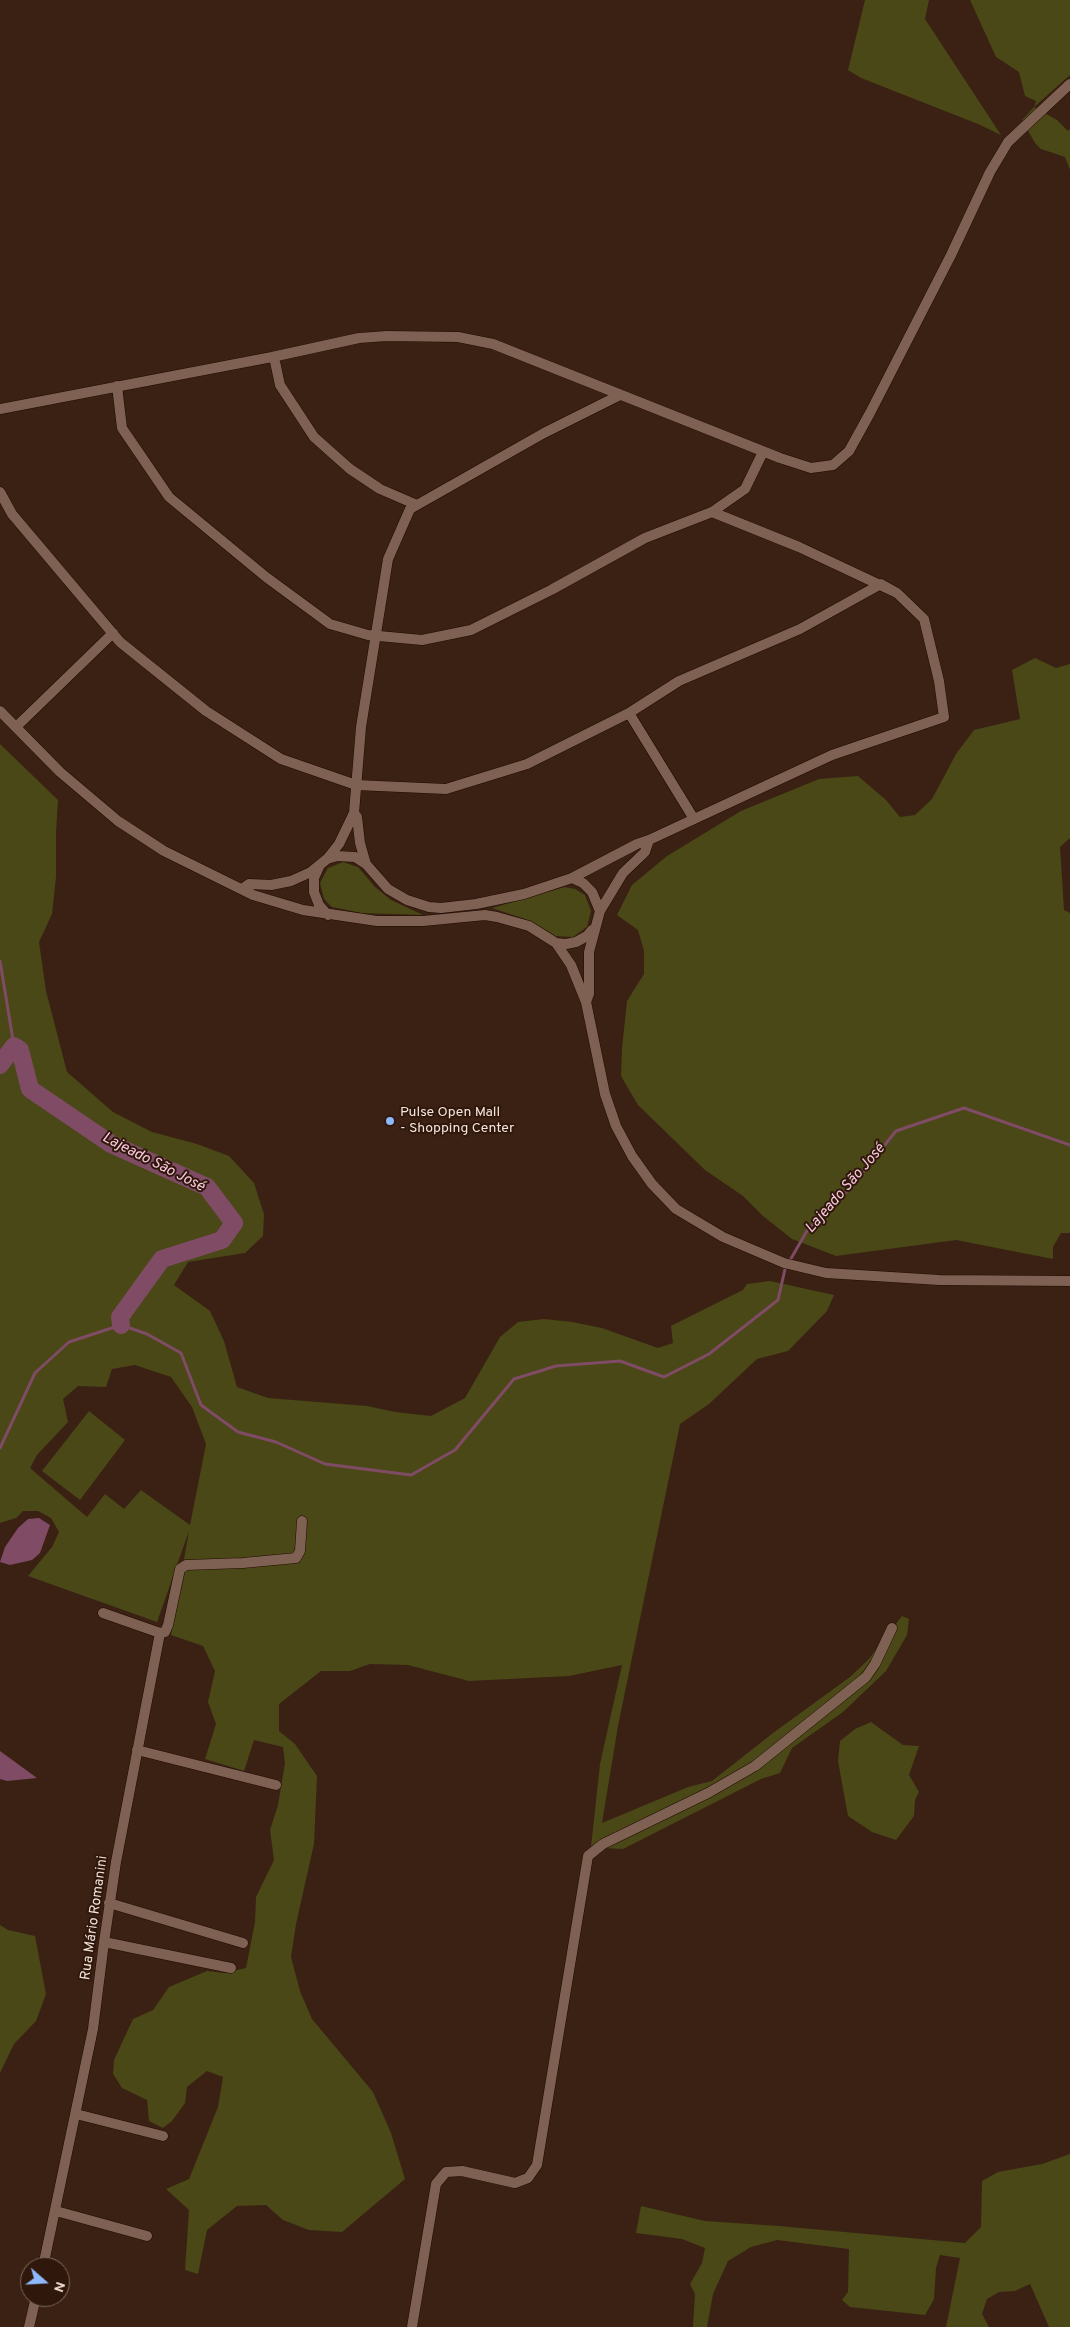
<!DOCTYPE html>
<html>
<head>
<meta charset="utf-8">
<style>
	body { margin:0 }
	#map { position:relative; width:1070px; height:2327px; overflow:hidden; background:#3a2114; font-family:Overpass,sans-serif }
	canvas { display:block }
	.north { position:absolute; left:20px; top:2257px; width:50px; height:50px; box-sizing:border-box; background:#2f180b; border:1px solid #7e695e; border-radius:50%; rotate:109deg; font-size:14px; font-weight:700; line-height:20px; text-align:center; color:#f4e3db }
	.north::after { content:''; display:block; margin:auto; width:18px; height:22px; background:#8eb9fc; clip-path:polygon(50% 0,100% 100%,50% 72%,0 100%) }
</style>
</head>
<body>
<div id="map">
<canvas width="1070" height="2327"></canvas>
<div class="north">N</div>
</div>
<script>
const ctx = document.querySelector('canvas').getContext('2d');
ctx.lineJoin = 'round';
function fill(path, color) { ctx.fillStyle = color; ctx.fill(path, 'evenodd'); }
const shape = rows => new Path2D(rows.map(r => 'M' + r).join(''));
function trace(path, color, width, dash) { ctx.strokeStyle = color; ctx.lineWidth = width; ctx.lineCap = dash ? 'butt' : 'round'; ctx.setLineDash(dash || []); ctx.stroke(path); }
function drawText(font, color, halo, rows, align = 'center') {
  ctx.font = font + ' Overpass,sans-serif'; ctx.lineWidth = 4; ctx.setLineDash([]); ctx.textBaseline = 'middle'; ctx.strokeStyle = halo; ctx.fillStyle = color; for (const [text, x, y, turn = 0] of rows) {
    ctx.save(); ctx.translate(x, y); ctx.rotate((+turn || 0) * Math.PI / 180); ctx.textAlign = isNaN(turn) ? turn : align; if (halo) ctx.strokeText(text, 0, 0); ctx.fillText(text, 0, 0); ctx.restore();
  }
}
fill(shape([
	[865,0,929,0,925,19,1001,135,978,124,861,78,848,70],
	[970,0,1070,0,1070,75,1034,107,1057,120,1068,131,1070,129,1070,170,1065,157,1041,149,1035,143,1022,120,1034,107,1036,101,1025,96,1019,72,996,57],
	[1035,658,1056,668,1070,664,1070,838,1060,847,1064,910,1070,913,1070,1233,1061,1233,1053,1247,1053,1259,956,1240,836,1256,792,1239,763,1216,743,1196,705,1170,638,1105,621,1076,622,1048,627,1001,644,974,644,951,638,930,617,915,632,885,667,856,741,811,819,779,858,776,886,800,900,817,915,815,932,799,956,754,974,730,1020,719,1012,670],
	[0,744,58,800,56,832,56,877,52,914,39,942,46,991,67,1072,113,1112,152,1132,197,1144,229,1156,254,1183,264,1214,263,1236,245,1253,188,1262,174,1285,210,1311,224,1341,237,1387,268,1398,367,1406,395,1412,431,1416,465,1398,500,1337,518,1322,544,1319,572,1322,602,1328,658,1348,673,1343,671,1326,743,1290,747,1284,770,1281,834,1295,827,1311,788,1351,757,1359,709,1404,680,1424,618,1726,602,1823,688,1787,712,1781,773,1733,850,1677,868,1660,902,1616,909,1619,907,1635,886,1671,843,1712,792,1748,780,1773,761,1779,623,1849,603,1848,590,1856,600,1764,622,1665,569,1676,469,1681,408,1665,370,1664,350,1671,321,1671,279,1704,279,1731,295,1744,317,1776,314,1844,296,1924,291,1957,300,1991,312,2019,373,2092,391,2133,405,2179,342,2232,309,2230,283,2220,266,2205,237,2206,207,2230,198,2274,185,2270,189,2210,166,2189,189,2179,218,2107,223,2077,207,2071,187,2087,185,2103,172,2121,163,2128,149,2121,147,2100,122,2088,113,2074,114,2060,133,2019,153,2010,169,1987,207,1971,224,1973,246,1968,255,1922,256,1897,274,1860,270,1830,278,1805,285,1763,283,1747,254,1740,244,1771,205,1759,216,1724,208,1702,215,1671,203,1646,171,1635,189,1531,157,1622,28,1576,52,1547,59,1532,51,1518,38,1511,23,1511,16,1518,0,1523],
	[135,1365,171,1377,192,1407,206,1444,190,1525,141,1490,124,1509,105,1494,87,1517,30,1468,37,1455,68,1422,63,1399,78,1386,106,1387,112,1369],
	[343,862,358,867,375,887,391,900,423,915,362,913,332,907,324,899,320,883,328,868],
	[565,887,575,889,585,895,591,911,587,927,573,937,555,936,531,921,492,908],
	[89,1411,125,1440,80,1500,42,1471],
	[871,1722,903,1745,919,1746,909,1775,919,1792,915,1800,914,1816,896,1840,872,1832,848,1816,838,1761,840,1741,855,1729],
	[0,1925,8,1930,35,1936,46,1994,36,2021,14,2044,0,2073],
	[1070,2154,1070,2327,1049,2327,1030,2284,1015,2291,999,2292,987,2299,982,2314,989,2327,946,2327,960,2258,940,2255,936,2268,934,2299,925,2315,850,2307,842,2300,848,2292,849,2249,777,2240,751,2247,728,2261,713,2294,707,2327,693,2327,695,2294,690,2284,702,2263,705,2248,682,2239,636,2233,641,2206,705,2221,779,2226,965,2243,981,2227,982,2181,998,2172,1042,2164]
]), '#494816');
fill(shape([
	[39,1518,50,1525,40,1553,32,1560,10,1565,0,1562,5,1547,18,1528,28,1519],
	[0,1751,37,1778,7,1781,0,1779]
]), '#7f4b65');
trace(shape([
	[0,961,14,1046],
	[0,1448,35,1373,69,1342,121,1325,147,1334,181,1353,201,1405,238,1432,276,1442,325,1464,411,1475,455,1450,514,1379,556,1366,620,1361,664,1377,709,1354,778,1300,785,1269,808,1229,849,1189,896,1131,964,1108,1070,1145]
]), '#7f4b65', 3);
trace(shape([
	[0,1065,14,1046,20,1050,30,1089,111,1144,207,1187,234,1223,222,1240,162,1259,120,1317,121,1325]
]), '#7f4b65', 18);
const street = shape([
	[274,357,280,385,314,437,350,469,380,489,417,505],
	[117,386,122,428,169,497,266,577,330,624,368,635,422,640,471,630,551,590,645,538,712,512,745,489,763,452],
	[0,409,272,357,359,338,387,336,458,337,493,344,780,458,811,468,833,465,849,451,870,413,951,255,990,172,1008,142,1070,84],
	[0,492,12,514,120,642,206,711,281,759,356,785,446,789,527,764,629,713,679,681,800,629,881,584,897,593],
	[0,711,60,772,118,821,164,851,253,895,303,910,377,921,423,921,485,915,497,917,529,926,556,943,571,965,586,1002,605,1094,616,1126,632,1156,652,1184,676,1209,723,1237,784,1263,826,1273,939,1280,1070,1281],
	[629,713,694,819],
	[16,727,113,633],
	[354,813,357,817,360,843,366,864,388,889,407,900,429,907,441,908,476,904,524,894,572,878,637,844,649,840,832,755,944,717,939,681,924,619,897,593,799,547,712,512],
	[327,859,339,844,354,813,361,727,388,559,410,509,544,433,620,395],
	[319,867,314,878,314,892,319,905,328,915],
	[572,878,583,883,592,892,600,911],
	[242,889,249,884,271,885,291,881,311,872,327,859,337,856,355,857,366,864],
	[556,943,566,944,576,942,587,936,592,930],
	[586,1002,589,994,589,952,600,911,623,873,645,852,649,840],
	[160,1633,165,1632,168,1625,180,1569,186,1565,243,1563,296,1558,300,1551,302,1521],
	[137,1750,276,1785],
	[109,1903,243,1943],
	[104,1942,231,1968],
	[76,2114,163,2136],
	[56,2211,147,2236],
	[43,2267,93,2029,104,1942,116,1862,160,1633,103,1613],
	[29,2327,36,2297],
	[412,2327,436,2184,446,2172,462,2171,515,2183,528,2178,537,2165,588,1856,603,1844,708,1793,755,1766,866,1677,875,1664,892,1628]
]);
trace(street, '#200a01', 11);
trace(street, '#7e6152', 10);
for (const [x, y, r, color] of [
	[390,1121,5,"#8eb9fc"]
]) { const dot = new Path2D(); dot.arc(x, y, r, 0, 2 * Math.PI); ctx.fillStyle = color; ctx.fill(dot); trace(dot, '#2f180b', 2); }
drawText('14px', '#f4e3db', '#2f180b', [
	["Pulse Open Mall",400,1113],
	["- Shopping Center",400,1129]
], 'left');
drawText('14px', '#f4e3db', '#2f180b', [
	["Rua Mário Romanini",95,1918,-82]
]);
drawText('italic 15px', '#fcc9e1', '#2f180b', [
	["Lajeado São José",153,1163,27],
	["Lajeado São José",846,1189,-49]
]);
</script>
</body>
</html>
